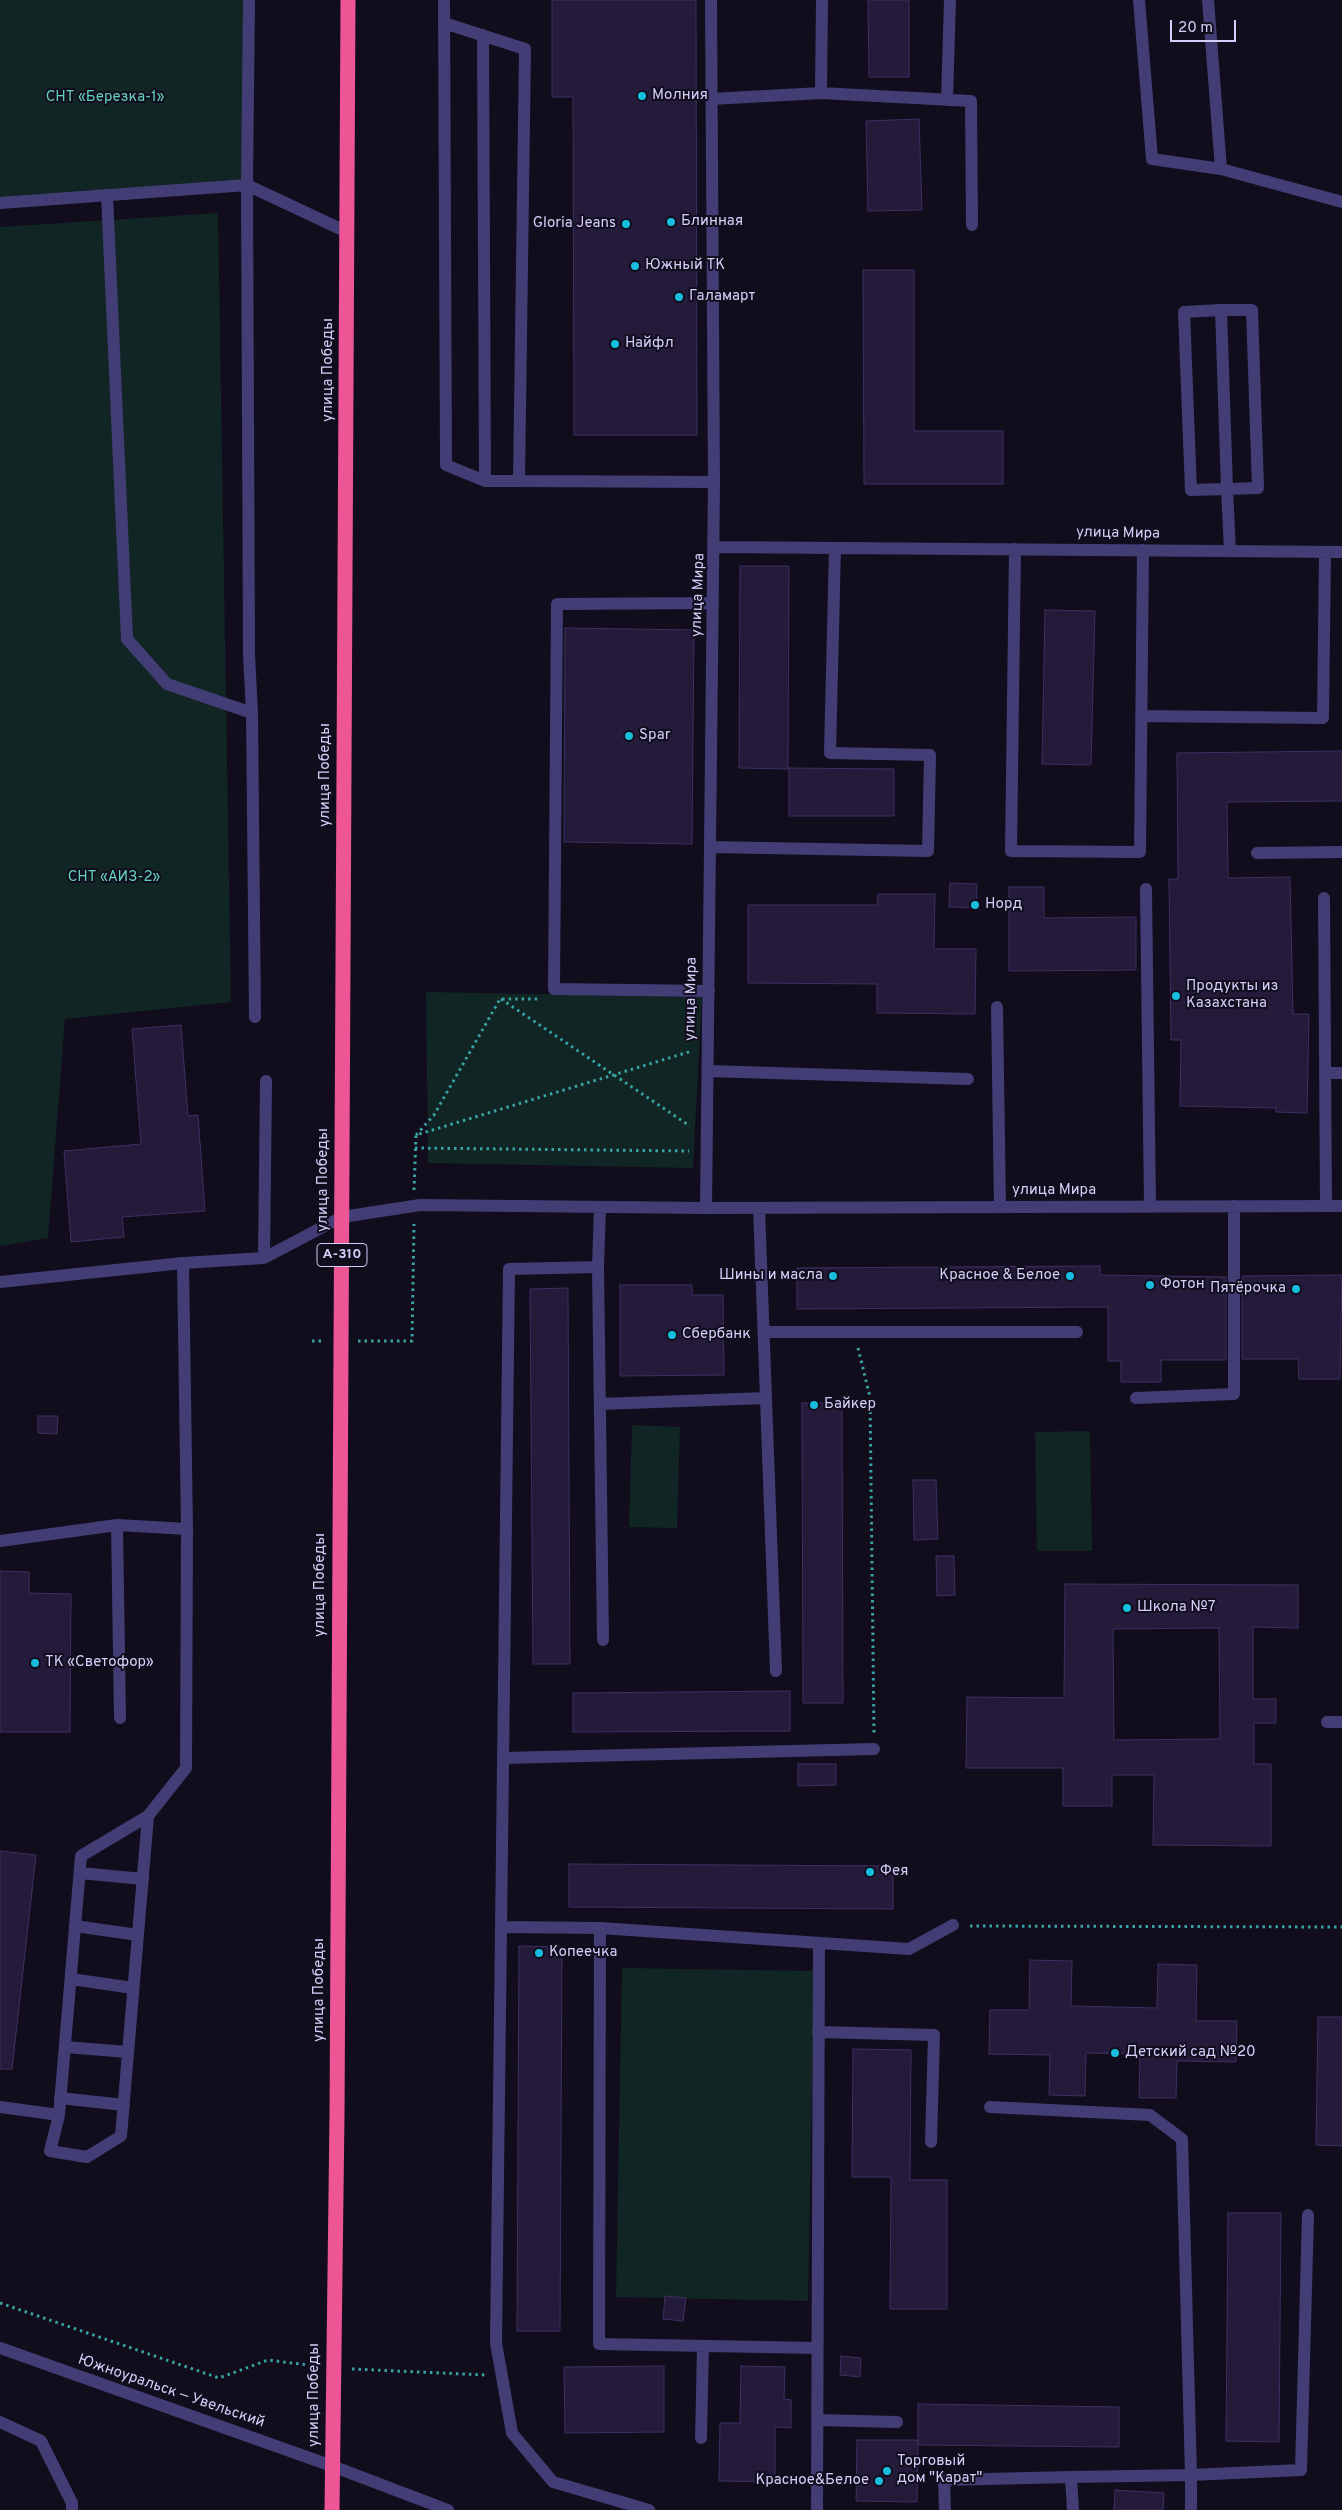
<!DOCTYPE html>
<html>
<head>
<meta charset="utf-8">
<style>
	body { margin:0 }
	#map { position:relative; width:1342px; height:2510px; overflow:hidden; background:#110d1c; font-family:Overpass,sans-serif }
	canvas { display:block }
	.scale { position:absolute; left:1170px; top:20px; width:66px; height:22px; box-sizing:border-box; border:2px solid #d5cefa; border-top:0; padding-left:6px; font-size:15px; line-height:18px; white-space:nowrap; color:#d5cefa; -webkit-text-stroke:4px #110d1c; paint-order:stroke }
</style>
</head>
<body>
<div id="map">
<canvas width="1342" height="2510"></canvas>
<div class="scale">20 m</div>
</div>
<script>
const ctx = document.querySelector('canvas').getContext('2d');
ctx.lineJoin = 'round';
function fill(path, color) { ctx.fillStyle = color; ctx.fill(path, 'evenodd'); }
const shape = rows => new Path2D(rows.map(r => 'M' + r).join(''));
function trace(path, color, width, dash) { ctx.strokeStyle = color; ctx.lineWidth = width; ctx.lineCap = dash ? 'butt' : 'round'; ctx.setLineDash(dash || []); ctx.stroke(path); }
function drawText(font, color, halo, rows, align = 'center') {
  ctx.font = font + ' Overpass,sans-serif'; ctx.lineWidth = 4; ctx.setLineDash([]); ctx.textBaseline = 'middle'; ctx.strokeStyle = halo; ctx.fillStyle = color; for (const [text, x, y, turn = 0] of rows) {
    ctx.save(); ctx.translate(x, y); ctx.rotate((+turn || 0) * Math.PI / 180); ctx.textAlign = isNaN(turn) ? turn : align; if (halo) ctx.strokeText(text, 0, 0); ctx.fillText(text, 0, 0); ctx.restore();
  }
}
fill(shape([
	[0,0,249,0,247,185,0,203],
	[218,213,231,1002,65,1019,48,1238,0,1246,0,227],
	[426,992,702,997,693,1168,428,1163],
	[632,1425,680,1427,677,1528,629,1527],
	[1090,1431,1092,1551,1037,1551,1035,1432],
	[622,1968,814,1971,808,2301,616,2297]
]), '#112525');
const building = shape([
	[552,0,696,0,697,435,574,435,573,97,552,97,552,0],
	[868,0,909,0,909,77,869,77,868,0],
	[919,119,922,210,868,211,866,121,919,119],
	[863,270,914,270,914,431,1003,431,1003,484,864,484,863,270],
	[740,566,789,566,788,769,739,768,740,566],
	[1045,610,1095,611,1091,765,1042,764,1045,610],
	[565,628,694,630,692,844,564,842,565,628],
	[1342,751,1342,801,1227,802,1228,878,1290,877,1293,1014,1309,1014,1307,1113,1276,1112,1276,1108,1180,1106,1181,1040,1171,1040,1169,879,1178,879,1177,753,1342,751],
	[789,768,894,769,894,816,789,816,789,768],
	[950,883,977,884,976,908,949,907,950,883],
	[1009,887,1044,887,1044,918,1136,917,1136,970,1009,971,1009,887],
	[878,894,935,894,934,949,976,949,975,1014,877,1013,877,984,748,983,748,905,877,905,878,894],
	[181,1025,188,1116,198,1115,205,1211,122,1217,124,1237,71,1242,64,1151,141,1144,132,1029,181,1025],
	[1100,1266,1100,1275,1226,1277,1226,1360,1161,1360,1161,1382,1121,1382,1121,1361,1108,1361,1108,1307,797,1309,797,1268,1100,1266],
	[1342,1275,1340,1379,1299,1379,1298,1359,1242,1359,1242,1276,1342,1275],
	[620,1285,692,1285,692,1295,723,1295,724,1375,620,1376,620,1285],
	[568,1288,570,1664,533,1664,530,1289,568,1288],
	[802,1403,842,1403,843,1703,803,1703,802,1403],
	[38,1416,58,1416,57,1434,38,1433,38,1416],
	[913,1480,936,1480,938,1539,914,1540,913,1480],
	[936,1556,954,1556,955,1595,937,1596,936,1556],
	[0,1571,29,1572,29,1593,71,1594,70,1732,0,1732,0,1571],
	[1065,1584,1298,1585,1298,1628,1253,1627,1253,1699,1276,1699,1276,1723,1254,1723,1254,1764,1271,1764,1271,1846,1153,1845,1154,1775,1112,1775,1112,1806,1063,1806,1063,1768,966,1768,967,1697,1064,1698,1065,1584],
	[1219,1628,1220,1739,1114,1740,1113,1629,1219,1628],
	[790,1691,790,1731,573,1732,573,1693,790,1691],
	[798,1764,836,1764,836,1785,798,1786,798,1764],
	[0,1851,36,1855,12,2069,0,2069,0,1851],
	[569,1864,893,1866,893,1909,569,1907,569,1864],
	[519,1946,562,1947,560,2331,517,2331,519,1946],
	[1030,1960,1072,1961,1071,2006,1157,2008,1158,1964,1197,1965,1196,2021,1237,2021,1236,2062,1177,2061,1176,2098,1139,2098,1140,2054,1086,2053,1085,2096,1049,2095,1050,2055,989,2054,990,2010,1029,2010,1030,1960],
	[1318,2017,1342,2017,1342,2146,1316,2145,1318,2017],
	[853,2049,911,2050,910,2180,947,2180,947,2309,890,2309,891,2177,852,2177,853,2049],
	[1228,2213,1281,2213,1279,2442,1226,2441,1228,2213],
	[665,2296,686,2298,683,2321,663,2319,665,2296],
	[841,2356,861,2358,860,2377,840,2375,841,2356],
	[664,2366,664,2432,565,2433,564,2367,664,2366],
	[741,2366,785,2367,784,2399,791,2400,791,2428,775,2427,775,2482,719,2481,720,2423,740,2423,741,2366],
	[918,2404,1119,2407,1119,2447,918,2445,918,2404],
	[857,2440,918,2440,917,2502,856,2501,857,2440],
	[1115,2490,1164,2493,1163,2510,1114,2510,1115,2490]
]);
fill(building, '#241b3b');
trace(building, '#3d3064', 1);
trace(shape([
	[501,999,690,1126],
	[416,1135,434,1115,500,999,541,999],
	[415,1148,689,1151],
	[414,1190,416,1135,692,1051],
	[312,1341,324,1341],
	[358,1341,412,1341,414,1224],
	[858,1348,870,1397,874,1733],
	[970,1926,1342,1927],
	[0,2303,219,2378,268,2360,316,2366],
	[352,2369,486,2375]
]), '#39a2a2', 3, [2.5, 4]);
trace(shape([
	[249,0,247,185,249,654,252,713,255,1017],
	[444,0,446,465,485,481,519,481],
	[1139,0,1152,159,1221,169,1342,202],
	[1208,0,1221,169],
	[444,23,525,49,519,481,714,482],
	[483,35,485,481],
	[821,93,822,0],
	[711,99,821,93,971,101,972,225],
	[947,100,950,0],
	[107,195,127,639,167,684,252,713],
	[0,203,247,185,347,232],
	[1221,310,1252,310,1258,488,1227,489,1191,490,1184,312,1221,310,1227,489,1230,551],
	[714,547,1342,552],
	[1015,549,1011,851,1140,852,1143,550],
	[1141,716,1323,718,1325,552],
	[710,847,928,851,930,755,830,753,835,548],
	[1257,853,1342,852],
	[1146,889,1150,1206],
	[1324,898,1326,1206],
	[709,991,554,989,557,604,713,603],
	[997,1007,1000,1207],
	[708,1071,968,1079],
	[1325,1073,1342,1073],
	[600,1207,598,1267,509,1269,496,2343,512,2433,553,2482,649,2510],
	[706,1208,714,482,711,0],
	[759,1208,776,1671],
	[264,1258,266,1081],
	[598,1267,603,1640],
	[0,1282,183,1263,264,1258,342,1217,420,1205,706,1208,1342,1206],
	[764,1332,1077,1332],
	[1136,1398,1234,1394,1234,1206],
	[600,1404,766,1398],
	[0,1541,117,1525],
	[120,1718,117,1525,187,1529],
	[1327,1722,1342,1722],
	[503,1758,874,1749],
	[80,1873,143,1879],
	[75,1926,138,1935],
	[501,1927,600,1928,599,2344,817,2348],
	[600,1928,909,1949,953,1925],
	[71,1979,133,1988],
	[818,2032,934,2035,931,2142],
	[65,2047,128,2052],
	[60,2098,124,2105],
	[0,2107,59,2115,81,1856,148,1816,186,1768,187,1529,183,1263],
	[990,2107,1150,2115,1182,2139,1191,2475,1301,2470,1308,2215],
	[59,2115,50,2151,87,2157,121,2136,148,1816],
	[0,2348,332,2466,448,2510],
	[817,2420,897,2422],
	[0,2422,41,2441,72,2503,72,2510],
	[701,2438,703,2346],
	[1071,2477,1191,2475,1191,2510],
	[817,2510,819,1944],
	[945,2510,944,2480,1071,2477,1073,2510]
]), '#433d76', 12);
trace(shape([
	[332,2510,337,2115,348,0]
]), '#ed5595', 15);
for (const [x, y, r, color] of [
	[642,96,5,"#17bddc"],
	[671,222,5,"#17bddc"],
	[626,224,5,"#17bddc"],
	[635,266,5,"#17bddc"],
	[679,297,5,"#17bddc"],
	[615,344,5,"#17bddc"],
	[629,736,5,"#17bddc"],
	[975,905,5,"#17bddc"],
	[1176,996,5,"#17bddc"],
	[833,1276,5,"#17bddc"],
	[1070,1276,5,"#17bddc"],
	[1150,1285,5,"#17bddc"],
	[1296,1289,5,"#17bddc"],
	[672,1335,5,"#17bddc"],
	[814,1405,5,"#17bddc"],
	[1127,1608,5,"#17bddc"],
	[35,1663,5,"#17bddc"],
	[870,1872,5,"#17bddc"],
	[539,1953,5,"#17bddc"],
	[1115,2053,5,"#17bddc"],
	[887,2471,5,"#17bddc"],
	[879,2481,5,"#17bddc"]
]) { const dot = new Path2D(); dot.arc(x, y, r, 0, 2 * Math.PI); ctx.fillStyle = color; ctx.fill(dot); trace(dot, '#110d1c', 2); }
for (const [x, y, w] of [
	[342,1255,50]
]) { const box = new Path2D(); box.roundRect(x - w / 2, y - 11.5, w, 23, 4); ctx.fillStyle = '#110d1c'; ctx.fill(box); trace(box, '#d5cefa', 1); }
drawText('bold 14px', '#d5cefa', null, [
	["А-310",342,1255]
]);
drawText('15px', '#d5cefa', '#110d1c', [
	["Молния",652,96],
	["Блинная",681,222],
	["Gloria Jeans",616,224,"right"],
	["Южный ТК",645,266],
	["Галамарт",689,297],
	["Найфл",625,344],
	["Spar",639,736],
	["Норд",985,905],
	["Продукты из",1186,987],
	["Казахстана",1186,1004],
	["Шины и масла",823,1276,"right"],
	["Красное & Белое",1060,1276,"right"],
	["Фотон",1160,1285],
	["Пятёрочка",1286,1289,"right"],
	["Сбербанк",682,1335],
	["Байкер",824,1405],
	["Школа №7",1137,1608],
	["ТК «Светофор»",45,1663],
	["Фея",880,1872],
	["Копеечка",549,1953],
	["Детский сад №20",1125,2053],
	["Торговый",897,2462],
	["дом \"Карат\"",897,2479],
	["Красное&Белое",869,2481,"right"]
], 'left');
drawText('15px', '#62d1bc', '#110d1c', [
	["СНТ «Березка-1»",105,98],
	["СНТ «АИЗ-2»",114,878]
]);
drawText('15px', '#d5cefa', '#110d1c', [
	["улица Победы",329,370,-90],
	["улица Мира",1118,534,1],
	["улица Мира",699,595,-88],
	["улица Победы",326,775,-90],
	["улица Мира",692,999,-89],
	["улица Победы",324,1180,-90],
	["улица Мира",1054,1191],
	["улица Победы",321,1585,-90],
	["улица Победы",320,1990,-90],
	["Южноуральск — Увельский",171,2392,19],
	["улица Победы",315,2395,-90]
]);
</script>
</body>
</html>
